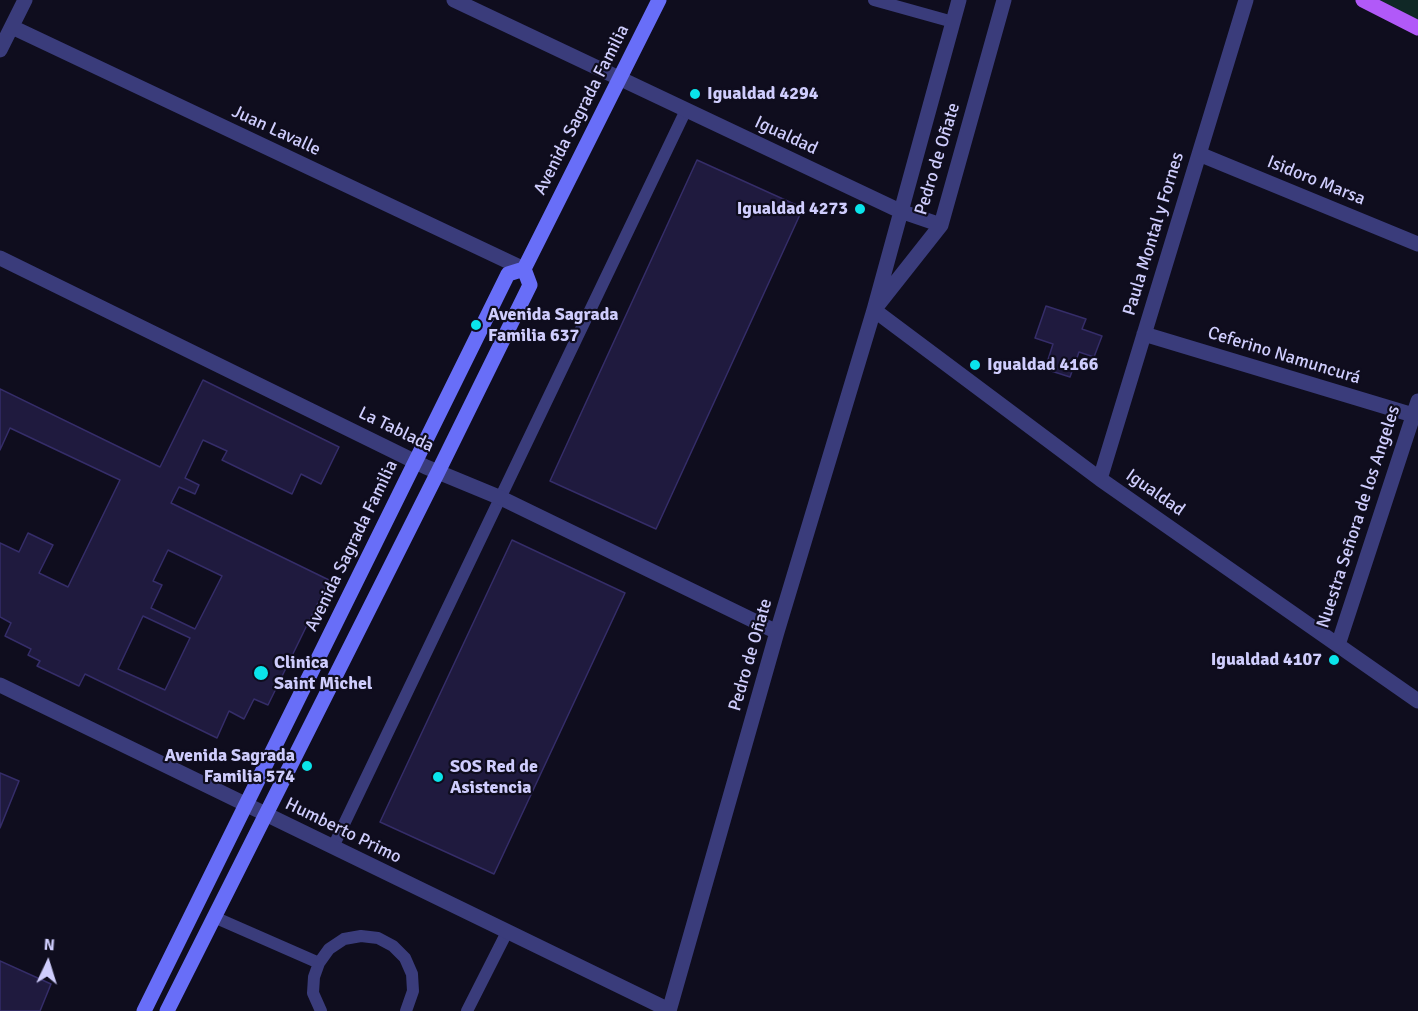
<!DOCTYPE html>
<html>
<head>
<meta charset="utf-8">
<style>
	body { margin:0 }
	#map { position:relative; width:1418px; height:1011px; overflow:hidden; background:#0f0d1e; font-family:Signika,sans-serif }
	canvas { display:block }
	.north { position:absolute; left:18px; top:933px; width:60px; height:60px; -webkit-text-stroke:4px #0f0d1e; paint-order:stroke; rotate:4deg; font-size:16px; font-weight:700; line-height:24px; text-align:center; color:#cfcdfd }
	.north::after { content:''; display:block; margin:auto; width:21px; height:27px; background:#cfcdfd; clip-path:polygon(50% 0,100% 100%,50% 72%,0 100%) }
</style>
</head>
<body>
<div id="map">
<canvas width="1418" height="1011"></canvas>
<div class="north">N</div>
</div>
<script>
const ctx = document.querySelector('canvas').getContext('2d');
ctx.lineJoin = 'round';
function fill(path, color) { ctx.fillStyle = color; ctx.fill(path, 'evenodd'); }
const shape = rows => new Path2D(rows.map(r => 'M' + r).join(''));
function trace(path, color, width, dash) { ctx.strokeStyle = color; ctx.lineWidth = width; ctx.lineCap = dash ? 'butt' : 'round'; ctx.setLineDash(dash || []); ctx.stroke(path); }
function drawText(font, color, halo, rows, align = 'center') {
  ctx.font = font + ' Signika,sans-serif'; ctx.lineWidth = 4.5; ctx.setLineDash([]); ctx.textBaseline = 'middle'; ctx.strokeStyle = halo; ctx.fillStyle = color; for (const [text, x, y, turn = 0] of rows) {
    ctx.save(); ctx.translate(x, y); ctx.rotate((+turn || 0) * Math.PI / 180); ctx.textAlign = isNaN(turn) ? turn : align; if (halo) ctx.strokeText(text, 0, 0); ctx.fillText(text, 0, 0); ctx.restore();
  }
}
fill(shape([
	[1363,0,1418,0,1418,28]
]), '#102826');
const building = shape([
	[697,160,803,208,656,529,550,481,697,160],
	[1046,306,1086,319,1082,329,1102,336,1094,357,1079,352,1070,377,1045,369,1053,344,1035,338,1046,306],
	[203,380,339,447,321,484,301,474,292,494,222,460,227,451,203,440,185,478,199,485,195,494,179,487,171,503,329,580,268,705,254,699,244,719,229,711,217,738,85,674,79,686,37,666,40,661,28,655,31,649,5,636,11,623,0,617,0,543,19,552,28,533,53,545,39,573,68,587,120,480,10,428,0,450,0,389,160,467,203,380],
	[168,550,222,576,195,629,151,608,162,585,153,581,168,550],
	[143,616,190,638,165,690,118,669,143,616],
	[512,540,625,593,494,874,380,822,512,540],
	[0,773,19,781,0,828,0,773],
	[0,961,51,984,40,1011,0,1011,0,961]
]);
fill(building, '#1f1a3e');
trace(building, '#352d69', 1.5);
trace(shape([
	[874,0,953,22],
	[333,847,686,110],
	[214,917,319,963],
	[321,1011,313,993,314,977,319,963,329,949,344,939,361,936,378,938,393,946,405,958,412,974,413,991,406,1011],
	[467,1011,507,932]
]), '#3a3c7b', 12);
trace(shape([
	[454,0,900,211,941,225],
	[12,27,524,269],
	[0,50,25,0],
	[1199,154,1418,244],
	[0,258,426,467,501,498,777,632],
	[877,306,941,225,1004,0],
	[874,310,1100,479,1418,701],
	[1144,334,1413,415],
	[1100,479,1246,0],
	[1338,645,1418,401],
	[0,685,669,1010],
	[669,1011,777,632,874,310,959,0]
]), '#3a3c7b', 15);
trace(shape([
	[144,1011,508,274,524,269],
	[167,1011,438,472,530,285,524,269,659,0]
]), '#686ef8', 15);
trace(shape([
	[1363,0,1418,28]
]), '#b159f8', 15);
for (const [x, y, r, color] of [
	[695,94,6,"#0ae4eb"],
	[860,209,6,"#0ae4eb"],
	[476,325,6,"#0ae4eb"],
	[975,365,6,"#0ae4eb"],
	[1334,660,6,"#0ae4eb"],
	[261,673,8,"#0ae4eb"],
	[307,766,6,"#0ae4eb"],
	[438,777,6,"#0ae4eb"]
]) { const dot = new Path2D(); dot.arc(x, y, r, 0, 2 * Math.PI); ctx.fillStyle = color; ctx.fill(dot); trace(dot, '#0f0d1e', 2); }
drawText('bold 18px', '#cfcdfd', '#0f0d1e', [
	["Igualdad 4294",707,94],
	["Igualdad 4273",848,209,"right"],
	["Avenida Sagrada",488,315],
	["Familia 637",488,336],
	["Igualdad 4166",987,365],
	["Igualdad 4107",1322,660,"right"],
	["Clinica",274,663],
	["Saint Michel",274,684],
	["Avenida Sagrada",295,756,"right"],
	["Familia 574",295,777,"right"],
	["SOS Red de",450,767],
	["Asistencia",450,788]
], 'left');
drawText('18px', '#cfcdfd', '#0f0d1e', [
	["Avenida Sagrada Familia",582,110,-63],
	["Juan Lavalle",276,131,25],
	["Igualdad",786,136,25],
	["Pedro de Oñate",938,159,-73],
	["Isidoro Marsa",1316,181,22],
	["Paula Montal y Fornes",1154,234,-73],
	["Ceferino Namuncurá",1284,356,17],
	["La Tablada",396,430,26],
	["Igualdad",1155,493,35],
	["Nuestra Señora de los Angeles",1359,517,-72],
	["Avenida Sagrada Familia",352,546,-64],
	["Pedro de Oñate",751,655,-74],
	["Humberto Primo",343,831,26]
]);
</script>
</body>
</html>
